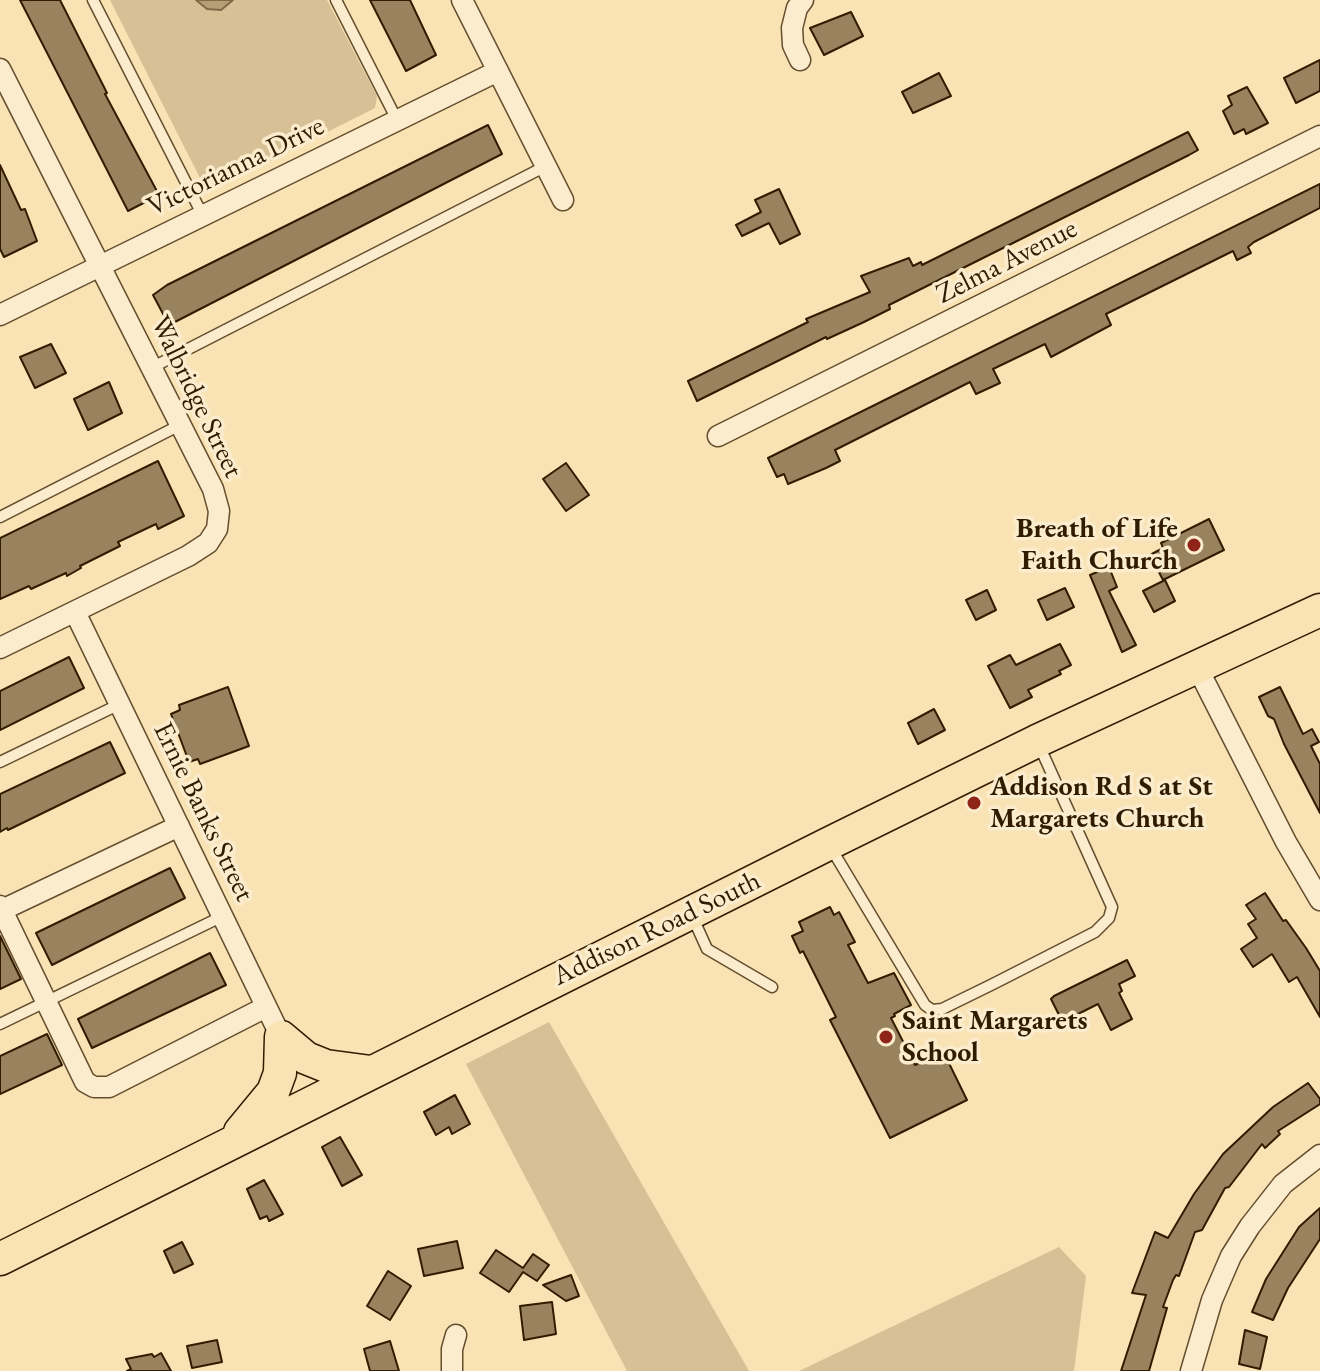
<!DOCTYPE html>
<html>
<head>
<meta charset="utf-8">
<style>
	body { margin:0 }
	canvas { display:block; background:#f9e2b4 }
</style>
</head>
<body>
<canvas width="1320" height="1371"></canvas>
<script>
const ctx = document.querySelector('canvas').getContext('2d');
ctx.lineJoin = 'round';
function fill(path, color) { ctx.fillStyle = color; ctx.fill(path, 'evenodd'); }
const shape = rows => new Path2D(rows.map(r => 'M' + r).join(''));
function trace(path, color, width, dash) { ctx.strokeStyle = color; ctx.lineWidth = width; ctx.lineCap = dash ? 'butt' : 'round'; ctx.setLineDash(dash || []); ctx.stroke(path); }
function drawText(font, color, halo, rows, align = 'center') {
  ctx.font = font + ' "EB Garamond",serif'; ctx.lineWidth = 7; ctx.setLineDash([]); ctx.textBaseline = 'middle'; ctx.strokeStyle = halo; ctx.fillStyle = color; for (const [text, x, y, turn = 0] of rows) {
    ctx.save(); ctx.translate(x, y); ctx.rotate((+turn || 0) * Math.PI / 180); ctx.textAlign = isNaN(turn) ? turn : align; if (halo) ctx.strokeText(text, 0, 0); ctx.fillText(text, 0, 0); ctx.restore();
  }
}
fill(shape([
	[110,0,327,0,377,96,375,108,212,190,203,184],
	[549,1022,749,1371,627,1371,466,1064],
	[1059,1247,1086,1276,1074,1371,799,1371]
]), '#d7c095');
const water = shape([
	[196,0,233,0,221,10,207,9,196,0]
]);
fill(water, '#b59f77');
trace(water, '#816b47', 2);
const building = shape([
	[20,0,60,0,107,93,105,94,159,195,128,211,20,0],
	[370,0,410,0,436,55,406,71,370,0],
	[851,12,863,36,824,55,810,28,851,12],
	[1320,60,1320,91,1296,103,1284,78,1320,60],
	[939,73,951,96,913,113,902,92,939,73],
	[1247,87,1268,123,1246,134,1244,129,1234,134,1223,111,1232,105,1228,96,1247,87],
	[488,125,502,154,169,325,153,295,167,285,488,125],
	[1188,132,1198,150,1189,155,889,305,890,309,864,322,827,339,826,337,697,401,688,381,808,322,806,319,870,292,861,276,909,258,913,266,921,262,922,265,1188,132],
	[0,165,21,210,25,209,37,241,4,257,0,249,0,165],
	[1320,184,1320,208,1254,242,1248,247,1251,253,1237,260,1233,251,1106,314,1111,325,1051,357,1045,344,993,369,1000,383,976,394,970,382,835,450,840,461,826,468,788,484,784,474,777,477,768,458,776,454,1320,184],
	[779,189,800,234,780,244,769,223,742,236,736,225,761,212,755,200,779,189],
	[51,344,66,373,35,388,20,357,51,344],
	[109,382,122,413,88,430,74,399,109,382],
	[158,461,184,516,158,529,156,524,118,542,120,546,80,566,81,568,67,576,66,573,31,589,29,586,0,599,0,538,158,461],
	[566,463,589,495,566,511,543,479,566,463],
	[1209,519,1224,550,1163,580,1150,555,1163,548,1161,543,1209,519],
	[1109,567,1117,587,1109,591,1136,645,1122,652,1090,575,1109,567],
	[1165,580,1175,601,1154,612,1143,591,1165,580],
	[1065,588,1074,607,1047,620,1038,600,1065,588],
	[987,590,996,610,976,620,966,600,987,590],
	[1060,644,1071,665,1059,671,1061,674,1028,690,1032,697,1010,708,988,666,1010,655,1016,665,1060,644],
	[69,657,84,688,0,730,0,691,69,657],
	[228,687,249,746,200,764,198,759,189,762,171,714,180,710,179,705,228,687],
	[1280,687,1303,734,1312,729,1319,742,1311,746,1320,764,1320,813,1284,744,1274,719,1268,716,1259,697,1280,687],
	[934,709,945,730,918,744,908,723,934,709],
	[110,742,125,773,8,830,7,828,0,832,0,794,110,742],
	[170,868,185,898,52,965,36,933,170,868],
	[1265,893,1283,921,1286,920,1306,948,1320,971,1320,1017,1297,977,1289,982,1272,954,1253,967,1241,949,1257,938,1248,924,1256,919,1246,905,1265,893],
	[830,907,834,915,839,912,855,942,848,945,868,983,894,973,911,1005,894,1014,895,1016,891,1018,915,1065,943,1051,967,1100,890,1138,830,1020,836,1017,803,951,800,953,792,936,803,931,799,922,830,907],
	[0,936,21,979,0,989,0,936],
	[210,953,226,985,92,1048,78,1019,210,953],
	[1127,960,1135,976,1119,984,1122,991,1119,993,1132,1019,1111,1030,1098,1004,1066,1020,1064,1015,1060,1017,1051,999,1054,996,1127,960],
	[47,1034,62,1065,0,1094,0,1056,47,1034],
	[1308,1083,1320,1099,1320,1104,1278,1131,1280,1134,1265,1148,1262,1144,1229,1187,1225,1188,1202,1230,1195,1232,1179,1276,1176,1275,1173,1280,1163,1307,1167,1308,1149,1371,1121,1371,1146,1295,1132,1293,1155,1232,1168,1238,1194,1194,1223,1154,1273,1107,1308,1083],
	[455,1095,470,1124,452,1134,449,1127,436,1135,424,1112,455,1095],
	[340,1137,362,1175,342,1186,322,1147,340,1137],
	[264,1180,283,1214,269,1221,267,1216,260,1219,247,1189,264,1180],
	[1320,1208,1320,1239,1288,1288,1273,1320,1252,1312,1266,1279,1299,1227,1320,1208],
	[457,1241,463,1268,424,1276,418,1249,457,1241],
	[182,1242,193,1264,174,1273,164,1251,182,1242],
	[496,1250,523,1268,533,1254,549,1265,537,1281,523,1272,509,1292,480,1273,496,1250],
	[388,1271,411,1286,390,1320,367,1306,388,1271],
	[571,1275,579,1296,566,1301,543,1285,571,1275],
	[552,1302,556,1334,524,1340,520,1306,552,1302],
	[1245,1330,1267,1337,1260,1369,1239,1364,1245,1330],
	[217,1340,222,1362,192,1368,187,1346,217,1340],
	[390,1341,399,1371,370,1371,364,1349,390,1341],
	[161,1353,171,1371,127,1371,131,1369,126,1359,152,1354,154,1357,161,1353]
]);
fill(building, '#99835e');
trace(building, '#321c00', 2);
const service = shape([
	[93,0,202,214],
	[336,0,397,120],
	[151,368,546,166],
	[0,517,180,425],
	[0,762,120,704],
	[831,848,925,1005,932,1010,942,1009,993,984,1095,932,1109,918,1112,907,1038,743],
	[693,918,707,949,772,987],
	[0,1024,223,916]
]);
const minor = shape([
	[462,0,563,200],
	[800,60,793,45,792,28,797,8,803,0],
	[0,69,213,489,219,511,217,529,208,543,188,556,0,648],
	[0,315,498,71],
	[718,436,1320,136],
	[75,612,281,1037],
	[1197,667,1286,842,1320,900],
	[0,906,85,1082,94,1087,109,1087,266,1007],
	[2,910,179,826],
	[452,1371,452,1349,456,1335],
	[1191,1371,1212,1300,1231,1256,1250,1226,1283,1184,1320,1155]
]);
const primary = shape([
	[281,1037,306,1058,326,1066,371,1072],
	[240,1132,273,1092,280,1073,281,1037],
	[0,1259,828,844,1037,741,1320,610]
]);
trace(service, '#644e2d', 13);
trace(minor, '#644e2d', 23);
trace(primary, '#321c00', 35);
trace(service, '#fbecce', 10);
trace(minor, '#fbecce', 20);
trace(primary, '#f9e2b4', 32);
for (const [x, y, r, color] of [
	[1194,545,8,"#8f2418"],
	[974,803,8,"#8f2418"],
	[886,1037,8,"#8f2418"]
]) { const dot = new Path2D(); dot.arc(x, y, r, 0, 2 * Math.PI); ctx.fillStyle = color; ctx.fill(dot); trace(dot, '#fbecce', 3); }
drawText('28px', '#321c00', '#fbecce', [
	["Victorianna Drive",236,167,-26],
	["Zelma Avenue",1007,262,-27],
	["Walbridge Street",196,397,64],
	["Ernie Banks Street",203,812,64],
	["Addison Road South",657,929,-26]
]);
drawText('bold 28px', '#321c00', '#fbecce', [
	["Breath of Life",1178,529,"right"],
	["Faith Church",1178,561,"right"],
	["Addison Rd S at St",990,787],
	["Margarets Church",990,819],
	["Saint Margarets",902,1021],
	["School",902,1053]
], 'left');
</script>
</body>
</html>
